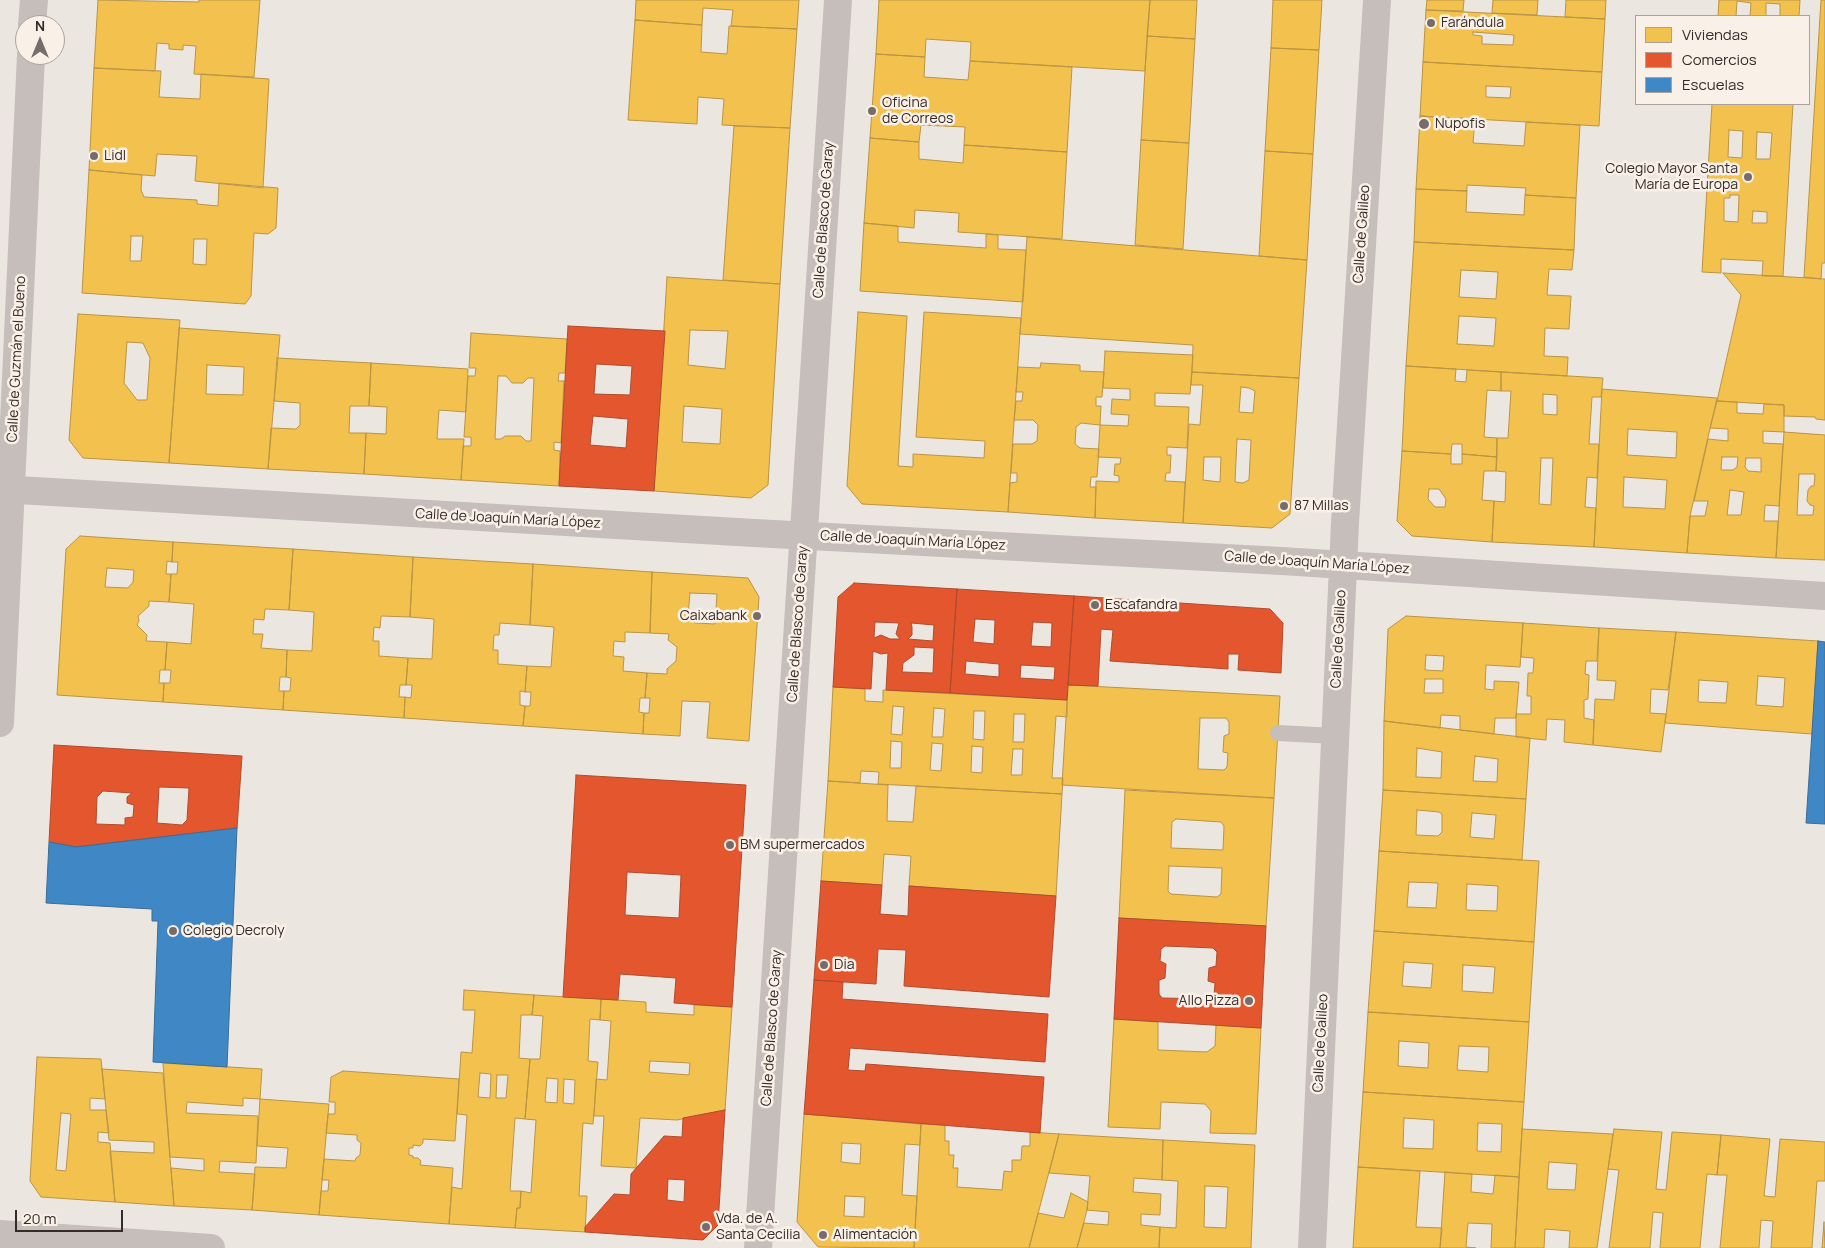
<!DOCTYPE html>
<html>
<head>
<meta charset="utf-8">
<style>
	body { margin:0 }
	#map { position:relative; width:1825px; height:1248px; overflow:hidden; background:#ece6e1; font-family:Manrope,sans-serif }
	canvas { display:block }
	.legend { position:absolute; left:1635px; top:15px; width:175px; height:90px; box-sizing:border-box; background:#f9f0e8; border:1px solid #aba19b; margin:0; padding:6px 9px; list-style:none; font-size:15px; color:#362b28 }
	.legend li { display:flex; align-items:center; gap:10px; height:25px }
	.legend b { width:25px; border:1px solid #aba19b }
	.north { position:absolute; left:15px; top:15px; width:50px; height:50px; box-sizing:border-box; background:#f9f0e8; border:1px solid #aba19b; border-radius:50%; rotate:0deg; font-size:14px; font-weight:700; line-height:20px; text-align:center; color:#362b28 }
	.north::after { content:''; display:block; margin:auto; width:18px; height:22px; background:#766c69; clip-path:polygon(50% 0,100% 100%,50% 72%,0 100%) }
	.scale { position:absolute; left:15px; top:1210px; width:108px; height:22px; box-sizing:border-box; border:2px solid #362b28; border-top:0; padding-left:6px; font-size:15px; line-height:18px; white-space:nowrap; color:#362b28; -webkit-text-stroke:4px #f9f0e8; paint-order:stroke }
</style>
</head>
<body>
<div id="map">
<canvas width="1825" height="1248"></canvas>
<ul class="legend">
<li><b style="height:14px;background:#f2c14e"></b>Viviendas</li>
<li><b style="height:14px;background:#e4572e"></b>Comercios</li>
<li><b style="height:14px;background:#3f88c5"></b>Escuelas</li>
</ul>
<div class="north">N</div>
<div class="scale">20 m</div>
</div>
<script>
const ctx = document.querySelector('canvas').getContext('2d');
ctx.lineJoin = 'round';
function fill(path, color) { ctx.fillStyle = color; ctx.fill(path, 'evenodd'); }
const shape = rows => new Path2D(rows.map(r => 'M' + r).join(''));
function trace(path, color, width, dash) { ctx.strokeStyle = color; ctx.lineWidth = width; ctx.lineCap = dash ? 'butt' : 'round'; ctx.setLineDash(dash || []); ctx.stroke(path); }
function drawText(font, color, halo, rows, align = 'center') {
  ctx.font = font + ' Manrope,sans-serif'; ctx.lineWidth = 5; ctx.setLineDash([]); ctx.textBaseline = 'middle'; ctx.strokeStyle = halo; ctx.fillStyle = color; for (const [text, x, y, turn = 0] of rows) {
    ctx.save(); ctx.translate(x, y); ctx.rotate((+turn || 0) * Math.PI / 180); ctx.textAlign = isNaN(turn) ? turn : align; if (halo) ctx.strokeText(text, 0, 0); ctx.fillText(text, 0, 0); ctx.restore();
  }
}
const homes = shape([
	[98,0,199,2,199,0,260,0,254,77,194,74,196,46,183,45,183,50,169,49,169,44,157,43,155,71,94,68,98,0],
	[636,0,799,0,797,29,731,26,733,10,703,8,702,25,635,20,636,0],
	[879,0,1150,0,1145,71,970,61,971,42,926,39,925,57,876,54,879,0],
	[1150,0,1197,0,1195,39,1147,36,1150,0],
	[1273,0,1322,0,1319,50,1271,48,1273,0],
	[1427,0,1464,0,1463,11,1426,10,1427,0],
	[1493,0,1538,0,1537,15,1492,13,1493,0],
	[1566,0,1606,0,1605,19,1565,17,1566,0],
	[1719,0,1800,0,1799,16,1780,16,1780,4,1766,3,1766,16,1750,16,1751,3,1737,1,1736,16,1718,16,1719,0],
	[1821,0,1825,0,1825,263,1822,263,1821,279,1804,277,1821,0],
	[1426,10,1605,19,1602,72,1423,62,1426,10],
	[1473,32,1514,35,1513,45,1482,44,1482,36,1473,35,1473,32],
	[635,20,702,25,701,52,727,54,729,26,797,29,790,128,722,125,724,99,698,97,697,124,628,120,635,20],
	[1147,36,1195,39,1189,143,1141,140,1147,36],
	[1271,48,1319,50,1313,154,1265,151,1271,48],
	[876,54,925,57,924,77,968,80,970,61,1072,67,1067,152,964,145,965,127,921,125,919,142,870,138,876,54],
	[1423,62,1602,72,1599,126,1420,116,1423,62],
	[1486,86,1511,87,1510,98,1486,97,1486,86],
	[94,68,161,71,159,97,200,99,201,74,269,79,263,188,195,181,197,156,157,154,155,176,89,170,94,68],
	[1712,104,1793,104,1783,276,1762,276,1763,261,1721,259,1721,273,1702,272,1712,104],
	[1729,130,1743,131,1742,158,1728,157,1729,130],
	[1757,132,1772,133,1770,159,1756,159,1757,132],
	[1730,195,1739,195,1738,222,1724,221,1724,198,1730,198,1730,195],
	[1753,211,1767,212,1767,223,1752,223,1753,211],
	[1420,116,1475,119,1473,143,1524,146,1526,122,1580,125,1576,198,1525,195,1526,188,1467,185,1467,191,1416,189,1420,116],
	[734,126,790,128,780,284,723,280,734,126],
	[870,138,919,142,919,159,963,163,964,145,1067,152,1062,239,958,232,959,213,915,210,914,228,864,223,870,138],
	[1141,140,1189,143,1183,249,1135,245,1141,140],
	[1265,151,1313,154,1307,260,1259,256,1265,151],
	[89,170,142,175,141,190,144,197,197,200,197,204,218,206,219,183,278,188,276,228,268,234,254,233,251,296,245,304,82,293,89,170],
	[131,236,143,236,141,261,130,261,131,236],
	[194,239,207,239,206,265,193,264,194,239],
	[1416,189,1467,191,1466,212,1524,215,1525,195,1576,198,1574,250,1414,242,1416,189],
	[864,223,898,226,898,242,986,248,986,234,998,235,998,249,1026,250,1023,302,860,291,864,223],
	[1027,237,1307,260,1299,378,1192,372,1193,345,1020,334,1027,237],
	[1414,242,1574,250,1572,270,1549,269,1547,295,1571,296,1569,329,1545,328,1544,356,1568,357,1567,376,1406,366,1414,242],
	[1461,270,1498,272,1496,299,1459,297,1461,270],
	[1459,316,1496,318,1494,346,1457,344,1459,316],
	[1723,273,1825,279,1825,420,1816,419,1815,417,1784,416,1784,405,1717,401,1741,295,1723,273],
	[667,277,780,284,768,485,751,498,654,491,667,277],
	[690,330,728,331,725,369,688,365,690,330],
	[684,406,722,409,720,444,682,442,684,406],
	[858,312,907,316,898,466,913,467,913,454,984,458,985,441,916,437,924,312,1021,318,1008,512,862,504,847,486,858,312],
	[78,314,180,320,169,463,83,458,69,440,78,314],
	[127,342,143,343,150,358,147,400,137,400,124,383,127,342],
	[179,328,280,335,268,469,169,463,179,328],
	[207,365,244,367,243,395,206,394,207,365],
	[471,333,567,339,565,373,559,373,558,381,564,381,561,443,554,442,554,450,560,451,559,486,461,480,463,446,471,446,471,437,464,437,468,376,475,376,476,368,469,368,471,333],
	[498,376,506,376,512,383,523,383,528,378,534,378,531,441,526,441,521,436,505,436,501,439,495,439,498,376],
	[1105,351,1193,355,1190,394,1155,393,1155,406,1189,407,1187,448,1167,447,1167,455,1171,455,1170,473,1166,473,1165,481,1185,482,1183,523,1095,518,1096,481,1119,482,1119,476,1114,475,1115,464,1120,464,1121,458,1098,457,1100,425,1128,426,1129,415,1111,414,1112,399,1130,400,1130,389,1103,388,1105,351],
	[277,358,371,363,369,406,350,406,349,433,366,433,364,474,268,469,271,428,296,429,300,425,300,403,274,401,277,358],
	[371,363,468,369,466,412,439,410,437,439,464,439,461,480,364,474,366,433,386,434,387,407,369,406,371,363],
	[1041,363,1080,365,1080,371,1104,372,1102,397,1096,397,1096,406,1101,406,1100,425,1081,423,1076,427,1075,444,1080,448,1099,449,1097,477,1091,477,1090,487,1096,487,1095,518,1008,512,1010,483,1017,482,1017,473,1011,473,1013,444,1032,444,1037,441,1038,425,1033,420,1014,420,1016,401,1022,401,1023,392,1016,392,1018,367,1040,368,1041,363],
	[1406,366,1456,369,1455,381,1466,382,1467,370,1501,372,1501,391,1487,390,1484,437,1497,438,1497,457,1462,454,1462,444,1452,444,1451,454,1402,451,1406,366],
	[1192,372,1299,378,1290,514,1272,528,1183,523,1189,424,1200,425,1203,385,1191,385,1192,372],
	[1241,387,1249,388,1255,391,1253,413,1239,412,1241,387],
	[1237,439,1251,440,1249,480,1243,483,1235,482,1237,439],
	[1204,457,1221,457,1220,482,1203,480,1204,457],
	[1501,372,1603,378,1601,397,1592,397,1589,444,1599,444,1597,478,1587,477,1585,507,1596,508,1594,547,1492,542,1494,501,1505,502,1506,472,1496,471,1497,438,1508,438,1511,391,1501,391,1501,372],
	[1543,394,1557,395,1557,415,1543,414,1543,394],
	[1541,458,1553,458,1551,505,1539,504,1541,458],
	[1602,389,1717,398,1690,516,1687,553,1594,547,1602,389],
	[1628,429,1677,432,1676,458,1627,455,1628,429],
	[1624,477,1667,480,1665,509,1623,507,1624,477],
	[1717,401,1737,402,1737,413,1763,414,1764,404,1784,405,1784,432,1763,431,1763,443,1783,444,1779,506,1765,505,1764,521,1778,521,1776,558,1687,553,1690,516,1705,516,1708,501,1694,501,1708,439,1728,441,1728,429,1710,428,1717,401],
	[1722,457,1738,457,1737,467,1733,470,1721,470,1722,457],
	[1746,458,1761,458,1761,472,1748,471,1745,467,1746,458],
	[1730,490,1744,492,1741,515,1727,515,1730,490],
	[1784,432,1825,435,1825,560,1776,558,1784,432],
	[1799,474,1815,474,1814,486,1811,486,1808,490,1807,501,1810,505,1814,506,1813,515,1797,515,1799,474],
	[1402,451,1451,454,1451,464,1462,464,1462,454,1497,457,1496,471,1484,471,1482,500,1494,501,1492,542,1412,536,1397,521,1402,451],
	[1429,489,1439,489,1446,499,1445,507,1435,507,1428,499,1429,489],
	[80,536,173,542,172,562,167,561,166,574,171,574,169,602,149,601,149,606,138,616,139,621,137,625,147,635,146,641,167,642,165,670,160,670,159,683,164,683,163,702,57,695,66,549,80,536],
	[107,568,134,570,133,582,128,588,105,587,107,568],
	[173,542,293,549,289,610,265,609,264,620,254,619,253,634,263,634,261,648,287,650,286,677,280,677,279,691,284,691,283,710,163,702,164,683,170,683,171,670,165,670,167,642,191,644,194,604,169,602,171,574,177,574,178,562,172,562,173,542],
	[293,549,413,557,410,617,381,616,380,628,374,627,373,641,379,641,379,656,408,658,406,685,400,685,399,697,405,697,404,718,283,710,284,691,290,691,291,678,286,677,287,650,312,651,314,612,289,610,293,549],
	[413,557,533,564,530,625,500,623,499,635,494,635,493,650,498,650,498,664,527,666,525,692,520,691,520,705,525,706,523,726,404,718,405,697,411,698,412,685,406,685,408,658,432,659,434,619,410,617,413,557],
	[533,564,652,572,650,633,625,632,625,642,614,641,613,656,624,657,623,671,647,673,645,698,640,698,639,712,644,713,643,734,523,726,525,706,530,706,531,692,525,692,527,666,551,667,554,627,530,625,533,564],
	[652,572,748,578,759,597,749,741,707,738,710,702,682,701,680,736,643,734,644,713,649,713,650,698,645,698,647,673,667,674,667,669,676,661,677,647,668,640,669,634,650,633,652,572],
	[690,593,717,594,715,624,695,623,688,616,690,593],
	[1406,616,1523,623,1520,667,1486,665,1485,689,1494,690,1494,681,1519,682,1516,718,1495,718,1494,734,1460,730,1460,716,1441,715,1440,728,1384,721,1388,629,1406,616],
	[1426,655,1444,656,1443,671,1425,670,1426,655],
	[1425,679,1443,679,1443,693,1424,693,1425,679],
	[1523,623,1599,628,1597,661,1586,661,1585,674,1589,675,1588,699,1584,700,1584,718,1594,720,1593,745,1564,742,1565,720,1547,719,1546,740,1516,737,1516,714,1531,714,1531,696,1527,696,1528,673,1533,673,1534,658,1521,657,1523,623],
	[1599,628,1676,632,1668,690,1651,689,1650,713,1666,714,1661,752,1593,745,1595,699,1614,700,1616,681,1597,680,1599,628],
	[1676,632,1818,641,1812,734,1665,723,1676,632],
	[1758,676,1785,678,1783,707,1756,705,1758,676],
	[1699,680,1728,682,1726,703,1698,702,1699,680],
	[1068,685,1280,696,1274,798,1062,785,1068,685],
	[1200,718,1226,718,1229,722,1229,734,1224,736,1223,752,1228,753,1227,767,1224,770,1198,769,1200,718],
	[833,687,865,689,865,701,883,702,883,690,1067,700,1067,717,1056,716,1052,778,1063,778,1062,794,878,784,879,772,861,771,860,783,828,781,833,687],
	[893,706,904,707,902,735,891,734,893,706],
	[934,708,945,709,943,737,932,737,934,708],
	[974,711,985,711,984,740,973,739,974,711],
	[1014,714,1025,714,1024,742,1013,742,1014,714],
	[891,741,902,742,901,768,890,768,891,741],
	[932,743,943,744,941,771,930,770,932,743],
	[972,746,983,747,982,773,971,772,972,746],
	[1013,749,1023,749,1022,775,1011,775,1013,749],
	[1384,721,1530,738,1526,799,1383,790,1384,721],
	[1417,748,1442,752,1441,778,1416,777,1417,748],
	[1475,756,1498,759,1497,782,1473,781,1475,756],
	[828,781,888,785,887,821,913,822,916,786,1062,794,1056,896,909,886,911,856,884,854,882,885,821,881,828,781],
	[1125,790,1274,798,1266,926,1119,918,1125,790],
	[1176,819,1221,822,1224,826,1223,850,1171,848,1172,822,1176,819],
	[1169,866,1222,868,1221,894,1217,897,1171,894,1168,891,1169,866],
	[1383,790,1526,799,1522,860,1379,851,1383,790],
	[1417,810,1439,812,1442,814,1442,832,1438,836,1416,835,1417,810],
	[1472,813,1496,815,1494,839,1470,837,1472,813],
	[1379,851,1539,861,1534,942,1374,931,1379,851],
	[1409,882,1438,883,1436,908,1407,907,1409,882],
	[1467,884,1498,886,1497,911,1466,910,1467,884],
	[1374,931,1534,942,1529,1022,1368,1012,1374,931],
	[1404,962,1433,964,1431,988,1402,986,1404,962],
	[1463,965,1495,967,1493,993,1462,991,1463,965],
	[464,990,534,995,532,1015,521,1015,519,1058,530,1059,525,1119,515,1118,510,1191,521,1191,520,1208,517,1208,515,1228,449,1224,452,1187,462,1189,467,1115,457,1114,461,1052,472,1053,475,1010,463,1010,464,990],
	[480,1073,491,1074,490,1098,478,1097,480,1073],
	[497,1075,508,1075,506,1098,496,1098,497,1075],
	[534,995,601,999,600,1020,590,1019,588,1061,598,1062,593,1124,583,1123,579,1196,587,1196,585,1232,515,1228,517,1208,520,1208,521,1191,531,1193,536,1120,525,1119,530,1059,540,1059,543,1016,532,1015,534,995],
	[547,1078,558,1079,557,1103,545,1102,547,1078],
	[564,1079,575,1080,574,1104,563,1103,564,1079],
	[601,999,646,1002,646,1012,694,1015,694,1005,732,1007,725,1110,677,1120,640,1118,636,1168,601,1166,604,1116,594,1116,596,1079,607,1080,611,1021,600,1020,601,999],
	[650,1061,690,1063,689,1075,649,1072,650,1061],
	[1368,1012,1529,1022,1524,1102,1363,1092,1368,1012],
	[1399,1041,1429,1043,1428,1068,1398,1066,1399,1041],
	[1459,1046,1489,1047,1488,1072,1457,1070,1459,1046],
	[1114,1019,1158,1022,1158,1050,1207,1052,1215,1046,1216,1025,1261,1028,1256,1134,1210,1133,1211,1111,1205,1104,1161,1102,1160,1129,1108,1127,1114,1019],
	[37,1057,101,1059,105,1099,90,1098,90,1110,106,1110,109,1133,98,1132,98,1142,110,1143,115,1202,41,1197,30,1181,37,1057],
	[61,1113,71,1114,66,1171,56,1170,61,1113],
	[163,1063,262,1069,260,1099,243,1098,243,1106,187,1102,186,1113,258,1116,256,1163,220,1161,219,1172,255,1174,252,1210,174,1206,171,1168,204,1171,204,1159,170,1157,163,1063],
	[102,1069,163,1073,174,1206,115,1202,110,1151,154,1153,154,1142,109,1140,102,1069],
	[343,1071,459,1079,455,1141,423,1139,423,1143,420,1146,413,1145,413,1148,409,1148,409,1155,413,1156,413,1158,418,1158,421,1161,420,1165,453,1168,449,1224,319,1215,321,1191,328,1191,329,1180,322,1180,324,1159,355,1161,356,1158,360,1155,361,1143,357,1140,357,1135,326,1133,328,1114,335,1114,335,1102,329,1102,331,1077,343,1071],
	[1363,1092,1524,1102,1519,1177,1358,1167,1363,1092],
	[1404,1118,1434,1120,1433,1149,1403,1148,1404,1118],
	[1478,1123,1502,1124,1501,1152,1477,1151,1478,1123],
	[260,1099,329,1104,319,1215,252,1210,255,1167,286,1168,288,1148,257,1146,260,1099],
	[804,1114,921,1124,920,1145,905,1144,902,1195,917,1196,914,1248,818,1247,797,1222,804,1114],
	[842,1143,861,1144,860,1164,841,1162,842,1143],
	[845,1196,865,1197,864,1217,844,1216,845,1196],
	[921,1124,945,1125,945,1141,949,1141,949,1155,954,1155,953,1168,958,1168,957,1187,1002,1190,1004,1171,1012,1172,1012,1160,1021,1160,1022,1146,1030,1146,1030,1132,1059,1134,1029,1248,914,1248,921,1124],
	[1522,1129,1613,1134,1597,1248,1569,1248,1570,1231,1545,1229,1544,1248,1515,1248,1522,1129],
	[1549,1162,1577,1164,1575,1190,1547,1189,1549,1162],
	[1614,1129,1662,1132,1656,1189,1666,1190,1672,1132,1721,1135,1717,1175,1707,1174,1700,1248,1660,1248,1663,1213,1653,1212,1650,1248,1609,1248,1619,1170,1608,1169,1614,1129],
	[1059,1134,1163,1140,1162,1180,1134,1178,1133,1192,1161,1194,1160,1215,1141,1214,1141,1225,1160,1227,1159,1248,1077,1248,1084,1223,1108,1225,1109,1212,1087,1210,1090,1176,1049,1173,1059,1134],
	[1721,1135,1770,1139,1764,1196,1775,1197,1780,1139,1825,1142,1825,1181,1817,1181,1812,1248,1771,1248,1773,1221,1761,1220,1759,1248,1720,1248,1727,1175,1717,1175,1721,1135],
	[1163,1140,1255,1145,1251,1248,1159,1248,1160,1227,1176,1228,1178,1181,1162,1180,1163,1140],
	[1205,1186,1228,1187,1226,1228,1204,1227,1205,1186],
	[1358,1167,1420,1171,1416,1227,1442,1228,1440,1248,1353,1248,1358,1167],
	[1445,1172,1472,1174,1471,1192,1493,1194,1495,1175,1519,1177,1515,1248,1491,1248,1492,1224,1468,1223,1466,1247,1476,1248,1440,1248,1445,1172],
	[1071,1193,1088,1202,1087,1210,1077,1248,1029,1248,1038,1213,1064,1218,1071,1193],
	[1824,1222,1825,1248,1822,1248,1824,1222]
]);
fill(homes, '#f2c14e');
trace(homes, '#ba9443', 1);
const shops = shape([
	[568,326,665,331,654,491,559,486,568,326],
	[596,364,632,366,630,395,594,394,596,364],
	[593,416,628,419,626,448,590,445,593,416],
	[854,583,957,589,950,693,886,690,888,653,881,654,873,651,871,689,833,687,838,597,854,583],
	[875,622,899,623,896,634,900,639,890,639,881,635,874,638,875,622],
	[911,623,934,625,933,641,908,639,912,635,912,627,911,623],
	[914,647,934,648,933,673,902,672,903,663,914,655,914,647],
	[957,589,1074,596,1067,700,950,693,957,589],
	[975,619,995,620,994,644,973,642,975,619],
	[1033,622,1052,623,1051,647,1031,646,1033,622],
	[966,661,999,664,999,677,965,674,966,661],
	[1021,665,1055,667,1054,680,1020,678,1021,665],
	[1074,596,1270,609,1283,623,1281,673,1238,670,1239,654,1228,654,1228,669,1110,661,1113,630,1101,629,1098,686,1068,685,1074,596],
	[54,745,242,756,237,828,76,847,49,842,54,745],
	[159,787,189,788,187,820,182,825,157,823,159,787],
	[103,791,132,793,127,797,127,803,134,805,133,817,125,818,125,825,96,824,97,797,103,791],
	[576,775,746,785,732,1007,674,1003,676,978,620,974,618,1000,563,997,576,775],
	[627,872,681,875,679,918,625,915,627,872],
	[821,881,882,885,880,914,908,916,909,886,1056,896,1049,997,904,986,906,950,878,949,876,984,814,980,821,881],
	[1119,918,1266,926,1261,1028,1114,1019,1119,918],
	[1165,946,1213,948,1217,952,1216,966,1209,968,1208,981,1215,983,1214,996,1211,999,1162,998,1159,994,1159,980,1165,978,1166,964,1160,961,1161,949,1165,946],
	[814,980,843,982,842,999,1048,1014,1045,1062,850,1048,848,1070,865,1071,866,1064,1044,1077,1040,1133,804,1114,814,980],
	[725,1110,718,1225,703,1240,585,1232,585,1227,614,1194,630,1195,631,1174,664,1136,682,1137,683,1118,725,1110],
	[668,1179,685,1180,684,1202,667,1200,668,1179]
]);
fill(shops, '#e4572e');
trace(shops, '#b04a2c', 1);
const schools = shape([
	[1818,641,1825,642,1825,824,1806,823,1818,641],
	[237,828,227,1067,153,1062,158,921,152,921,152,909,46,903,49,842,76,847,237,828]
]);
fill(schools, '#3f88c5');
trace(schools, '#3c6c96', 1);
trace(shape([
	[1278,733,1335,736]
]), '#c5beba', 16);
trace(shape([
	[0,489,754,533,1282,561,1825,596],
	[0,1234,211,1248],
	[758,1248,838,0],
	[1312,1248,1345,523,1377,0]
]), '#c5beba', 28);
trace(shape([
	[32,25,34,0],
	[0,723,31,55]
]), '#c5beba', 28);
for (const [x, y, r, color] of [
	[1431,23,5,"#766c69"],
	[872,111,5,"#766c69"],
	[1424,124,6,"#766c69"],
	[94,156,5,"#766c69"],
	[1748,177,5,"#766c69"],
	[1284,506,5,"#766c69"],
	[1095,605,5,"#766c69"],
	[757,616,5,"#766c69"],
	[730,845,5,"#766c69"],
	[173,931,5,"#766c69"],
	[824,965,5,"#766c69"],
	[1249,1001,5,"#766c69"],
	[706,1227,5,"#766c69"],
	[823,1235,5,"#766c69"]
]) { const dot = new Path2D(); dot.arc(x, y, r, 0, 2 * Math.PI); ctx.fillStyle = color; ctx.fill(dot); trace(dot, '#f9f0e8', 2); }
drawText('14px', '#362b28', '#f9f0e8', [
	["Farándula",1441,23],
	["Oficina",882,103],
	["de Correos",882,119],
	["Nupofis",1435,124],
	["Lidl",104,156],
	["Colegio Mayor Santa",1738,169,"right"],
	["María de Europa",1738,185,"right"],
	["87 Millas",1294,506],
	["Escafandra",1105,605],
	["Caixabank",747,616,"right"],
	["BM supermercados",740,845],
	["Colegio Decroly",183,931],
	["Dia",834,965],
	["Allo Pizza",1239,1001,"right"],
	["Vda. de A.",716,1219],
	["Santa Cecilia",716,1235],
	["Alimentación",833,1235]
], 'left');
drawText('14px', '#362b28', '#f9f0e8', [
	["Calle de Blasco de Garay",824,220,-86],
	["Calle de Galileo",1362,234,-86],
	["Calle de Guzmán el Bueno",17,359,-87],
	["Calle de Joaquín María López",508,519,3],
	["Calle de Joaquín María López",913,541,3],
	["Calle de Joaquín María López",1317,563,4],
	["Calle de Blasco de Garay",798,624,-86],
	["Calle de Galileo",1339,639,-87],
	["Calle de Blasco de Garay",772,1028,-86],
	["Calle de Galileo",1321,1043,-87]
]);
</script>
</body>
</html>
